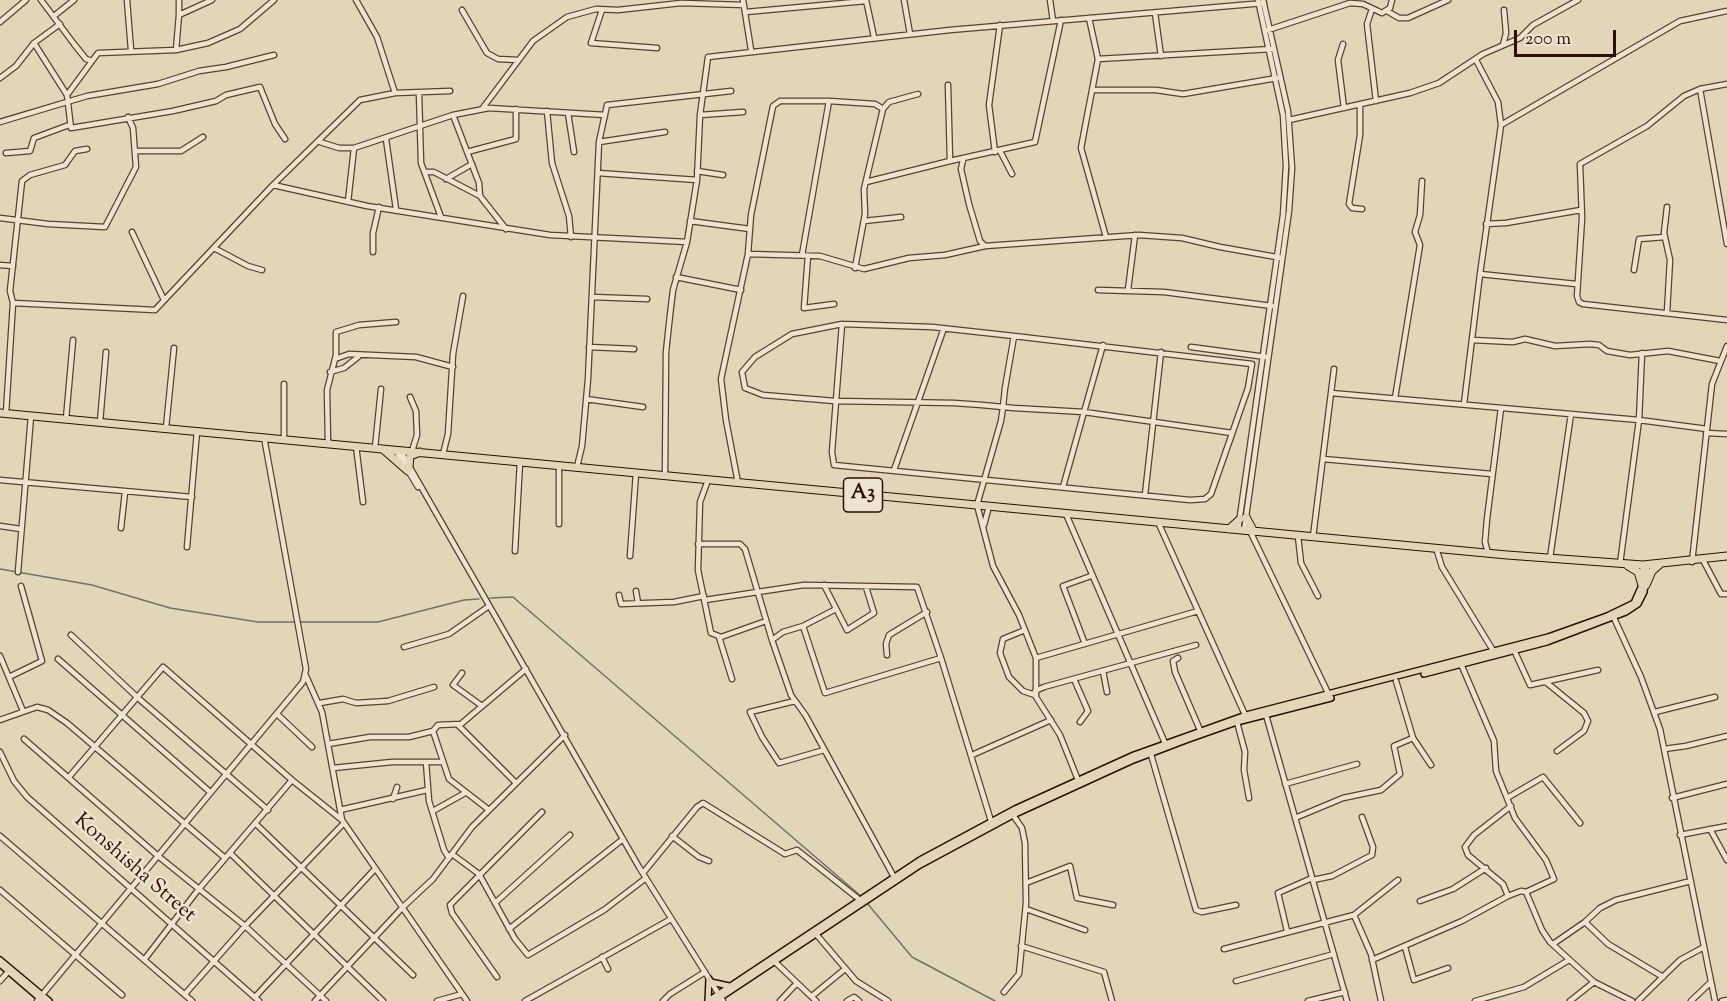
<!DOCTYPE html>
<html>
<head>
<meta charset="utf-8">
<style>
	body { margin:0 }
	#map { position:relative; width:1727px; height:1001px; overflow:hidden; background:#e1d6b7; font-family:"Sorts Mill Goudy",serif }
	canvas { display:block }
	.scale { position:absolute; left:1514px; top:30px; width:102px; height:27px; box-sizing:border-box; border:3px solid #2c0f00; border-top:0; padding-left:8px; font-size:18px; line-height:21px; white-space:nowrap; color:#2c0f00; -webkit-text-stroke:4px #ece4d0; paint-order:stroke }
</style>
</head>
<body>
<div id="map">
<canvas width="1727" height="1001"></canvas>
<div class="scale">200 m</div>
</div>
<script>
const ctx = document.querySelector('canvas').getContext('2d');
ctx.lineJoin = 'round';
const shape = rows => new Path2D(rows.map(r => 'M' + r).join(''));
function trace(path, color, width, dash) { ctx.strokeStyle = color; ctx.lineWidth = width; ctx.lineCap = dash ? 'butt' : 'round'; ctx.setLineDash(dash || []); ctx.stroke(path); }
function drawText(font, color, halo, rows, align = 'center') {
  ctx.font = font + ' "Sorts Mill Goudy",serif'; ctx.lineWidth = 5; ctx.setLineDash([]); ctx.textBaseline = 'middle'; ctx.strokeStyle = halo; ctx.fillStyle = color; for (const [text, x, y, turn = 0] of rows) {
    ctx.save(); ctx.translate(x, y); ctx.rotate((+turn || 0) * Math.PI / 180); ctx.textAlign = isNaN(turn) ? turn : align; if (halo) ctx.strokeText(text, 0, 0); ctx.fillText(text, 0, 0); ctx.restore();
  }
}
trace(shape([
	[0,569,92,585,170,608,258,622,294,622],
	[490,598,513,597,862,897],
	[300,622,378,622,464,600,479,599],
	[867,903,912,957,995,1001]
]), '#6b746d', 1.5);
const minor = shape([
	[41,0,74,44,86,59,92,61],
	[127,0,131,50],
	[356,0,377,37,395,93],
	[743,0,751,50],
	[866,0,874,37],
	[904,0,910,34],
	[1050,0,1053,21],
	[1372,9,1367,24,1376,101],
	[462,10,487,53,498,59,518,60],
	[602,10,591,43,657,48],
	[1387,11,1399,18,1408,18,1448,0],
	[746,12,866,1],
	[1155,13,1161,56],
	[179,15,179,0],
	[54,16,74,0],
	[1089,18,1098,59,1081,148,1106,237],
	[0,22,26,0],
	[60,24,34,43,67,95,71,128,173,111,216,101,226,95,260,87,275,124,285,139],
	[1268,30,1350,3,1363,4,1382,13,1390,8,1392,0],
	[1343,44,1338,60,1344,108],
	[1503,45,1506,33,1504,10],
	[176,50,179,15,212,0],
	[1098,59,1272,49],
	[1476,60,1498,102,1501,125],
	[0,78,16,66,34,43],
	[1727,84,1700,89,1727,244],
	[948,85,950,161,1035,142,1061,20],
	[1700,89,1684,96,1647,126,1580,164,1582,218,1577,296,1579,302,1583,304,1727,320],
	[1093,90,1156,90,1183,94,1277,78],
	[419,93,421,163,441,217],
	[67,95,98,53,176,50,208,43,240,29,274,0],
	[829,101,875,104,883,109],
	[1360,105,1360,135,1349,204,1352,208,1362,209],
	[482,109,533,41,567,17,596,9,618,10,681,3,744,5],
	[547,111,552,163,569,216,571,237],
	[568,113,574,152],
	[453,115,479,183,480,196],
	[700,115,743,112],
	[1289,120,1410,93,1439,83,1483,54,1520,38,1533,25,1578,0],
	[0,122,87,96,158,84,199,71,226,67,274,55],
	[386,139,396,209],
	[320,142,339,148,354,148,453,115,489,108,605,115],
	[599,142,665,132],
	[135,151,181,151,203,137],
	[1000,151,1012,174],
	[467,152,516,139,516,109],
	[995,152,989,105,1000,25],
	[6,153,30,151,34,138,69,125],
	[963,160,961,169,969,204,980,241,985,246],
	[697,171,723,175],
	[425,172,434,172,480,196,506,229],
	[598,173,697,180],
	[446,179,472,164],
	[866,182,950,161],
	[273,185,367,206,550,235,687,242],
	[348,202,354,148],
	[1667,207,1664,233,1670,260,1667,312],
	[0,218,48,224,105,227,136,167,133,128,128,117],
	[690,221,750,229],
	[864,221,901,217],
	[1486,224,1506,223,1581,210],
	[132,232,164,300],
	[214,248,248,266,262,270],
	[373,252,373,233,379,207],
	[748,254,820,256,864,269,909,258,945,255,985,246,1139,235,1182,238,1220,247,1282,258],
	[808,256,804,308,834,304],
	[0,265,13,266],
	[855,268,865,214,864,189,883,109,889,102,918,94],
	[1634,270,1639,239,1665,237],
	[1480,274,1501,125,1680,21,1727,11],
	[676,277,741,290],
	[1098,290,1164,292,1272,306],
	[1128,290,1135,235],
	[592,297,647,299],
	[13,303,155,310,273,185,360,100,395,93,450,91],
	[842,324,832,452,834,465,1190,500,1205,499,1211,494,1248,388,1252,364,1014,336],
	[1472,340,1513,342,1525,339,1555,346,1590,344,1599,345,1607,351,1630,355,1668,351,1720,361],
	[1103,345,1084,412,1232,433],
	[589,347,634,349],
	[1191,347,1266,357],
	[335,359,349,354,416,357,453,367],
	[330,372,344,368,358,357],
	[284,384,284,439],
	[1331,393,1639,420,1707,429],
	[410,397,416,411,417,435,412,451],
	[1395,398,1420,245,1415,232,1420,215,1422,181],
	[586,399,643,407],
	[1464,404,1480,274,1576,284],
	[6,413,13,303,10,291,22,181,30,175,65,165,75,151,87,149],
	[66,419,73,340],
	[100,422,106,352],
	[166,428,174,348],
	[1706,433,1727,434],
	[328,443,327,390,336,355,336,332,359,325,396,322],
	[356,446,363,502],
	[375,448,381,389],
	[400,450,639,867,723,1001],
	[396,451,418,487],
	[443,454,448,434,453,354,463,296],
	[1323,459,1492,474],
	[577,467,582,446,588,379,599,142,607,105,731,91],
	[894,470,944,328],
	[665,476,666,352,670,315,673,290,687,242,697,180,700,115,708,57,950,30,1264,3],
	[0,480,192,497],
	[708,480,700,502,698,570,711,633,721,637,766,621],
	[738,483,726,420,721,379,748,254,751,215,773,106,780,101,829,101,802,255],
	[1145,495,1161,352],
	[1066,514,1165,743],
	[1158,522,1246,717],
	[559,524,559,465],
	[984,525,989,506],
	[0,526,21,529],
	[121,528,125,492],
	[1238,530,1283,215,1286,166,1283,115,1258,0],
	[1244,531,1289,211,1292,168,1288,111,1263,0],
	[1250,531,1329,695],
	[1298,536,1301,563,1318,596],
	[1313,537,1334,369],
	[698,544,740,544,745,549,772,640,791,695,806,716,894,877],
	[187,547,197,431],
	[1436,548,1442,567,1494,652],
	[515,551,520,462],
	[1488,553,1485,542,1487,519,1501,408],
	[630,556,636,473],
	[1550,558,1571,414],
	[1703,560,1721,594,1727,594],
	[1692,562,1712,384,1727,346],
	[1620,564,1639,420,1642,353],
	[18,572,31,416],
	[824,585,847,630,874,613,866,587],
	[636,591,638,603],
	[619,595,621,604,674,602,704,596],
	[705,600,804,585,917,587,941,658],
	[1614,618,1641,677,1660,729,1715,1001],
	[803,626,836,609],
	[1025,630,1003,639,1000,653,1009,677,1023,691,1035,695],
	[71,635,138,698,268,810],
	[719,637,732,679],
	[772,640,783,632,803,626,825,693,941,658,991,821],
	[1085,644,1063,586,1091,576],
	[404,647,449,634,489,606],
	[1514,650,1530,685,1598,670],
	[887,655,886,644,889,635,927,612],
	[0,656,23,711],
	[1036,658,1019,615,993,566,977,505,1001,421,1003,407,1005,388,1014,336,932,327,842,324,792,334,755,357,742,372,745,388,763,395,835,401,954,403,982,405,1003,407,1014,408,1084,412,1063,487],
	[1178,658,1173,661,1175,672,1200,730],
	[58,659,210,792],
	[1103,671,1107,692],
	[462,673,453,685,482,706],
	[306,676,322,712,342,820,467,1001],
	[9,677,42,661,21,586],
	[1074,679,1088,711,1080,722],
	[1396,681,1413,738,1431,765],
	[1547,683,1584,713,1588,721,1584,731,1557,751],
	[1035,691,1044,687,1196,645],
	[795,701,750,712,762,737,779,763,824,750],
	[320,703,343,699,356,703,388,701,434,687],
	[1655,712,1715,697],
	[277,714,312,747],
	[1266,715,1347,1001],
	[0,720,37,707,48,710,67,723,225,858],
	[1237,722,1245,752,1244,770,1249,798],
	[458,725,516,783],
	[433,731,449,779,489,810],
	[24,739,158,856,245,926,326,1001],
	[328,744,370,737,409,737,433,731,438,725,461,724,526,669],
	[1664,749,1686,746,1727,736],
	[1150,751,1196,910,1202,912,1236,905],
	[0,752,14,781,27,797,259,1001],
	[972,755,1051,720],
	[426,762,429,801,444,850,449,858],
	[333,768,392,762,442,762],
	[69,777,163,667,292,780,342,820],
	[1078,780,1060,735,1036,697,1036,658,1198,611],
	[1285,784,1357,764],
	[1507,798,1543,777,1580,823],
	[1672,798,1727,784],
	[393,799,397,787],
	[340,810,427,790],
	[433,811,465,793],
	[1295,818,1343,798,1381,790,1400,774,1394,746,1413,738],
	[256,824,413,975],
	[1710,829,1727,860],
	[1680,835,1727,826],
	[0,836,192,1001],
	[672,836,699,857,709,861],
	[230,853,383,1001],
	[452,854,479,874,515,939,528,955,604,910,646,878],
	[643,873,697,807,703,803,785,854,797,850,860,900],
	[1313,880,1332,876,1372,855,1373,847,1362,817],
	[1026,883,1070,866,1077,898,1113,905],
	[0,890,122,995],
	[1526,892,1542,930,1550,942,1594,982,1632,1001],
	[1508,896,1503,884,1468,855,1465,847,1474,835,1511,806],
	[1420,901,1453,889,1486,868],
	[495,903,570,835],
	[1026,909,1085,930],
	[1354,915,1398,880],
	[509,929,623,839],
	[1287,931,1278,893,1312,878],
	[816,934,856,981,888,1001],
	[1553,944,1585,922],
	[1021,946,1104,972,1112,1001],
	[1405,947,1414,980,1448,968],
	[1224,949,1354,915,1371,954,1381,1001],
	[602,957,608,969],
	[144,960,198,890,292,780],
	[1372,960,1462,921,1508,896,1521,891,1526,892,1554,879,1546,860,1515,818,1496,771,1494,741,1461,664],
	[775,962,816,1001],
	[497,977,452,913,450,905,542,812],
	[1663,977,1608,944,1585,922,1600,908,1616,900,1691,881],
	[0,981,8,972],
	[1236,981,1334,954],
	[1004,992,1019,974,1026,903,1025,843,1022,828,1013,815],
	[185,994,245,926,344,823],
	[812,996,845,969],
	[255,997,375,869],
	[37,1001,303,682,306,669,264,437],
	[315,1001,403,907,433,879,472,827,565,735],
	[437,1001,462,994],
	[525,1001,671,919],
	[663,1001,670,994,705,972],
	[780,1001,797,983],
	[847,1001,854,997,859,1001],
	[1308,1001,1345,992],
	[1475,1001,1524,987,1569,960],
	[1570,1001,1594,982],
	[1638,1001,1680,960,1704,947],
	[1691,1001,1711,982],
	[1722,1001,1727,1000]
]);
const major = shape([
	[1424,674,1547,642,1626,612,1638,604,1644,592,1647,565],
	[0,960,49,1001],
	[0,964,43,1001],
	[711,982,729,986],
	[708,1001,920,860,1015,809,1134,755,1246,715,1548,637,1607,616,1634,603,1642,585,1643,565],
	[708,1001,709,979],
	[715,1001,920,865,1013,815,1131,761,1186,740,1237,722,1331,698]
]);
const highway = shape([
	[0,413,1507,555,1643,565,1727,556],
	[384,450,408,471],
	[409,467,410,456,420,452],
	[1246,517,1254,532],
	[1229,529,1240,519],
	[1628,566,1638,572,1642,585],
	[1646,585,1652,571,1659,565]
]);
trace(minor, '#59412e', 7);
trace(major, '#2c0f00', 8);
trace(highway, '#2c0f00', 9);
trace(minor, '#ece4d0', 4.5);
trace(major, '#e1d6b7', 5);
trace(highway, '#e1d6b7', 7);
for (const [x, y, w] of [
	[863,495,39]
]) { const box = new Path2D(); box.roundRect(x - w / 2, y - 17, w, 34, 4.5); ctx.fillStyle = '#ece4d0'; ctx.fill(box); trace(box, '#2c0f00', 1.5); }
drawText('bold 20px', '#2c0f00', null, [
	["A3",863,495]
]);
drawText('21px', '#2c0f00', '#ece4d0', [
	["Konshisha Street",134,869,41]
]);
</script>
</body>
</html>
